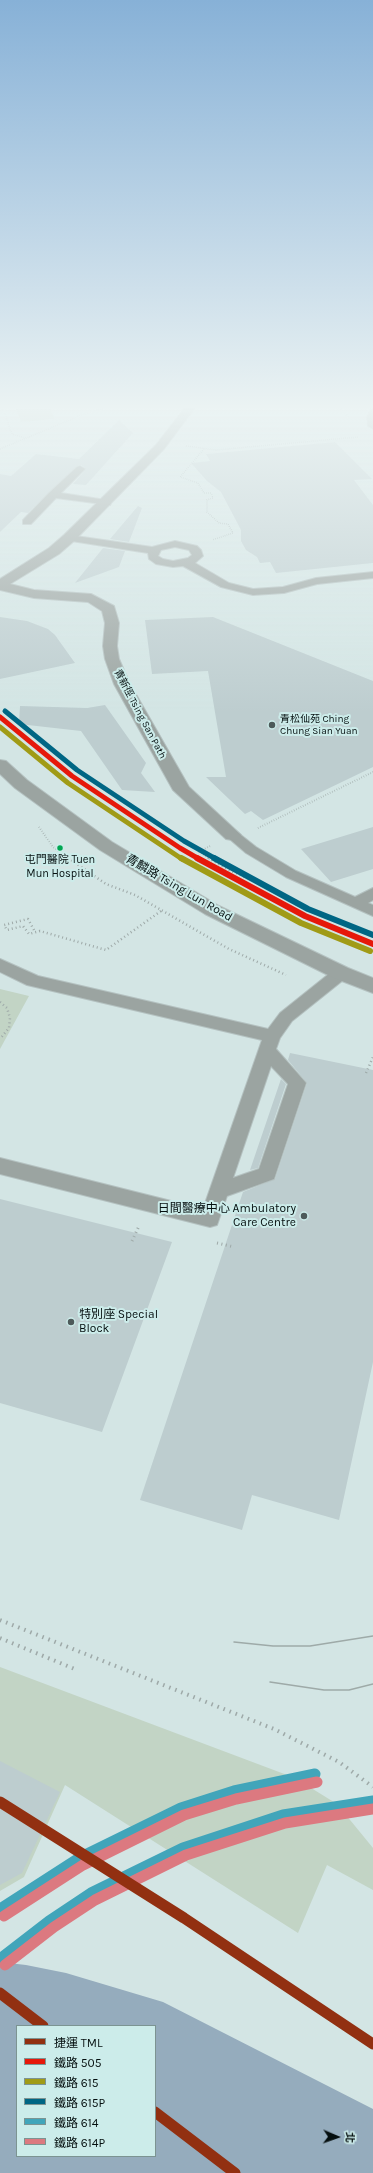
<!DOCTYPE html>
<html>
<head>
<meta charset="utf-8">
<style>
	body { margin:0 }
	#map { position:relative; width:373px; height:2173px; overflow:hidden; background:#d3e5e4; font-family:Karla,"Noto Sans TC",sans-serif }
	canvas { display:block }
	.legend { position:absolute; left:16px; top:2025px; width:140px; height:132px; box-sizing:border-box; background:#ccecea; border:1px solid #7c9492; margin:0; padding:5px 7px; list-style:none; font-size:12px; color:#050f0f }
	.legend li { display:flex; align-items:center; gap:8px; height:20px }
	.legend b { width:20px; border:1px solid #7c9492 }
	.north { position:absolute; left:317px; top:2117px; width:40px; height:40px; -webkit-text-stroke:3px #ccecea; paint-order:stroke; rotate:92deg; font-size:11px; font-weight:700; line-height:16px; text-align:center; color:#050f0f }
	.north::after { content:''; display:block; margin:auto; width:14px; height:18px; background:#050f0f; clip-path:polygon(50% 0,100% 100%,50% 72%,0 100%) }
</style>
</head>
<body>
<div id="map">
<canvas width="373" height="2173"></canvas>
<ul class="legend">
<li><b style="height:5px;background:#923011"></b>捷運 TML</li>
<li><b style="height:5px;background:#e6180a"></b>鐵路 505</li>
<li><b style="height:5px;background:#a09b16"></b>鐵路 615</li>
<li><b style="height:5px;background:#006684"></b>鐵路 615P</li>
<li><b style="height:5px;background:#41a5ba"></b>鐵路 614</li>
<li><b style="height:5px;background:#dc7980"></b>鐵路 614P</li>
</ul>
<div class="north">北</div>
</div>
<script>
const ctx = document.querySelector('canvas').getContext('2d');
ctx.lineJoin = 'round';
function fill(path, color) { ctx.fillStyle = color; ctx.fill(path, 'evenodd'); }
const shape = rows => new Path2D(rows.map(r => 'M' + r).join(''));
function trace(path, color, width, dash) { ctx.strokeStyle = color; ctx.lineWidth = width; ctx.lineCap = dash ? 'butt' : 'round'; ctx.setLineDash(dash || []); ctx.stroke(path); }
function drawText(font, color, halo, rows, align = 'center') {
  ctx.font = font + ' Karla,"Noto Sans TC",sans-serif'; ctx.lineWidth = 4; ctx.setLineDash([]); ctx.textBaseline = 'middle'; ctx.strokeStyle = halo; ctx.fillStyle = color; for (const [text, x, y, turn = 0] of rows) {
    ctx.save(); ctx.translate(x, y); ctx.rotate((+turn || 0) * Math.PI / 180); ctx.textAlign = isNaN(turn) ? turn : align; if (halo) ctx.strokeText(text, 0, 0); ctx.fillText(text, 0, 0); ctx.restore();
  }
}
fill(shape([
	[16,409,50,409,55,419,21,422],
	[0,989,29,996,0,1049],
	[0,1667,295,1778,337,1804,373,1848,373,1890,327,1865,298,1933,65,1785,24,1877,0,1891]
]), '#c2d4c5');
fill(shape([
	[0,1962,26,1965,66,1973,163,2002,373,2109,373,2173,0,2173],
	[17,2026,155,2026,155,2156,17,2156]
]), '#95acbd');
fill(shape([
	[119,420,133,433,86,485,73,484,86,469,81,465,77,466,28,513,21,512,0,532,0,474,11,476,36,454,79,459],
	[335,442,372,479,354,480,373,505,373,563,276,573,270,562,260,563,257,557,246,550,241,541,241,530,221,492,207,481,191,463,210,461,206,454],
	[138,506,142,508,129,542,110,539],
	[103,548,125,551,119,567,75,583],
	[0,617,27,621,48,629,55,635,75,663,0,679],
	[213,617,373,681,373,767,263,820,251,811,245,814,229,799,206,777,226,777,208,671,152,674,145,620],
	[105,705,146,763,141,773,155,792,122,790,81,731,19,724,20,706,87,708],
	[373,827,373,869,331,882,301,849],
	[290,1053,373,1070,373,1362,339,1520,252,1495,242,1530,140,1500,243,1192,275,1179,307,1083,288,1060],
	[281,1079,286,1084,258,1168,250,1170],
	[0,1199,172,1242,102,1432,0,1403],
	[0,1761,60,1792,22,1873,0,1885]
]), '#bdcdcf');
const service = shape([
	[373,409,373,429,368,426,367,418,370,410,373,409],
	[80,466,85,469,61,493,106,500,111,503,110,505,56,498,31,524,23,524,23,520,49,493,77,467,80,466],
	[69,535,152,547,175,541,197,546,201,550,203,556,195,563,229,583,253,589,283,587,316,578,373,572,373,578,317,584,284,593,253,595,221,587,183,566,173,567,156,564,149,559,148,553,65,540,64,538,65,536,69,535],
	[175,547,189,550,192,555,188,558,173,561,163,559,158,556,161,550,175,547],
	[232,831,237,832,256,847,296,871,355,897,373,888,373,900,368,903,373,905,373,916,286,877,246,853,225,835,227,832,232,831],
	[0,959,38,976,268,1029,280,1013,335,969,341,967,347,969,349,973,347,977,292,1021,280,1038,276,1049,306,1083,274,1179,227,1196,217,1225,210,1227,0,1174,0,1158,203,1209,262,1040,27,985,0,972,0,959],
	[271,1066,288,1084,259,1169,233,1178,271,1066]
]);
const minor = shape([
	[184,409,194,409,164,449,74,541,59,554,10,584,34,590,91,594,114,606,119,623,117,646,119,659,130,684,189,787,241,835,238,839,232,840,226,839,173,790,114,684,105,659,103,646,105,623,102,611,88,602,34,598,0,590,0,579,49,548,64,535,156,445,184,409]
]);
const tertiary = shape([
	[0,760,6,761,27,780,112,842,219,906,348,968,373,978,373,993,334,978,205,914,100,850,15,788,0,774,0,760]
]);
trace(service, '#b4c1c0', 2);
trace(minor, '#b4c1c0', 2);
trace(tertiary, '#b4c1c0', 2);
trace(shape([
	[3,409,12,434,25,438],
	[341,409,350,419],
	[186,446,216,450,358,437],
	[0,449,84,414,103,409],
	[204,449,180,477,198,483,204,493,211,493,213,498,207,500,207,512,219,523,228,524,233,533,212,540]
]), '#9ea9a8', 1.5, [0.5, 1.5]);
trace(shape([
	[39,827,53,847,69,859],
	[258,828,373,772],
	[210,859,199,852,210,846]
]), '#9ea9a8', 2, [0.5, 2]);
trace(shape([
	[68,858,106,884,135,895,229,949,286,975],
	[208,858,229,870,272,889],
	[34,930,28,919,4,925,7,930,23,926,29,934,40,931,106,950,161,911],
	[0,1002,7,1008,10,1018,9,1028,0,1039],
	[366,1073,373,1057]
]), '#9ea9a8', 2.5, [1, 3]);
trace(shape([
	[132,1241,139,1226],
	[217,1243,234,1247]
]), '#9ea9a8', 3, [1, 3.5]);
trace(shape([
	[0,1620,274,1729,339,1762,373,1787],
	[0,1638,77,1670]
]), '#9ea9a8', 4, [1.5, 5]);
fill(service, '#9ba4a1');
fill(minor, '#9ba4a1');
fill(tertiary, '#9ba4a1');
trace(shape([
	[234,1642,273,1646,310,1646,373,1636],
	[270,1682,324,1690,349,1690,373,1684]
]), '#9eaaa8', 1.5);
trace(shape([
	[0,717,72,776,180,848,199,859]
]), '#e6180a', 5);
trace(shape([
	[197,858,305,916,373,944]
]), '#e6180a', 6);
trace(shape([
	[0,727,68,783,182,859]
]), '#a09b16', 5);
trace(shape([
	[181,858,301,923,370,951]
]), '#a09b16', 6);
trace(shape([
	[5,711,77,770,184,841,216,859]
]), '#006684', 5);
trace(shape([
	[214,858,308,909,373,935]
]), '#006684', 6);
trace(shape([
	[0,1909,79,1858,181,1808,234,1791,315,1774],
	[0,1959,49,1921,91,1893,183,1848,283,1815,373,1801]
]), '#41a5ba', 11);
trace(shape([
	[4,1916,83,1865,184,1815,236,1799,317,1782],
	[5,1965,54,1927,95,1900,186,1855,285,1823,373,1809]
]), '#dc7980', 11);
trace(shape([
	[0,1802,184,1918,373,2044],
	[0,1993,43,2026],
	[155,2112,235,2173]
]), '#923011', 11);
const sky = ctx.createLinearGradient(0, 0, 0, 713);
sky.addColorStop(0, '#87b1d7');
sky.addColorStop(0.57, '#ebf3f3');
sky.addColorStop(1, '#ebf3f300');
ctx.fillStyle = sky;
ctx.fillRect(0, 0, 373, 713);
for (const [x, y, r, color] of [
	[272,725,4,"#4d5a5a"],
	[60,848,3.5,"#00a651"],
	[304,1216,4,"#4d5a5a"],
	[71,1322,4,"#4d5a5a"]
]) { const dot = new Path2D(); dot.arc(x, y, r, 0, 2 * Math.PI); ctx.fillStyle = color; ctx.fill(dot); trace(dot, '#ccecea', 1.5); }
drawText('10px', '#050f0f', '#ccecea', [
	["青新徑 Tsing San Path",140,714,62]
]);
drawText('10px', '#050f0f', '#ccecea', [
	["青松仙苑 Ching",280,719],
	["Chung Sian Yuan",280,731]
], 'left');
drawText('11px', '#050f0f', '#ccecea', [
	["屯門醫院 Tuen",60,860],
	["Mun Hospital",60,874]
]);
drawText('12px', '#050f0f', '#ccecea', [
	["青麟路 Tsing Lun Road",179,888,30]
]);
drawText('12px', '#050f0f', '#ccecea', [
	["日間醫療中心 Ambulatory",296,1209],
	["Care Centre",296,1223],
	["特別座 Special",79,1315,"left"],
	["Block",79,1329,"left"]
], 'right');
</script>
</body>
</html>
